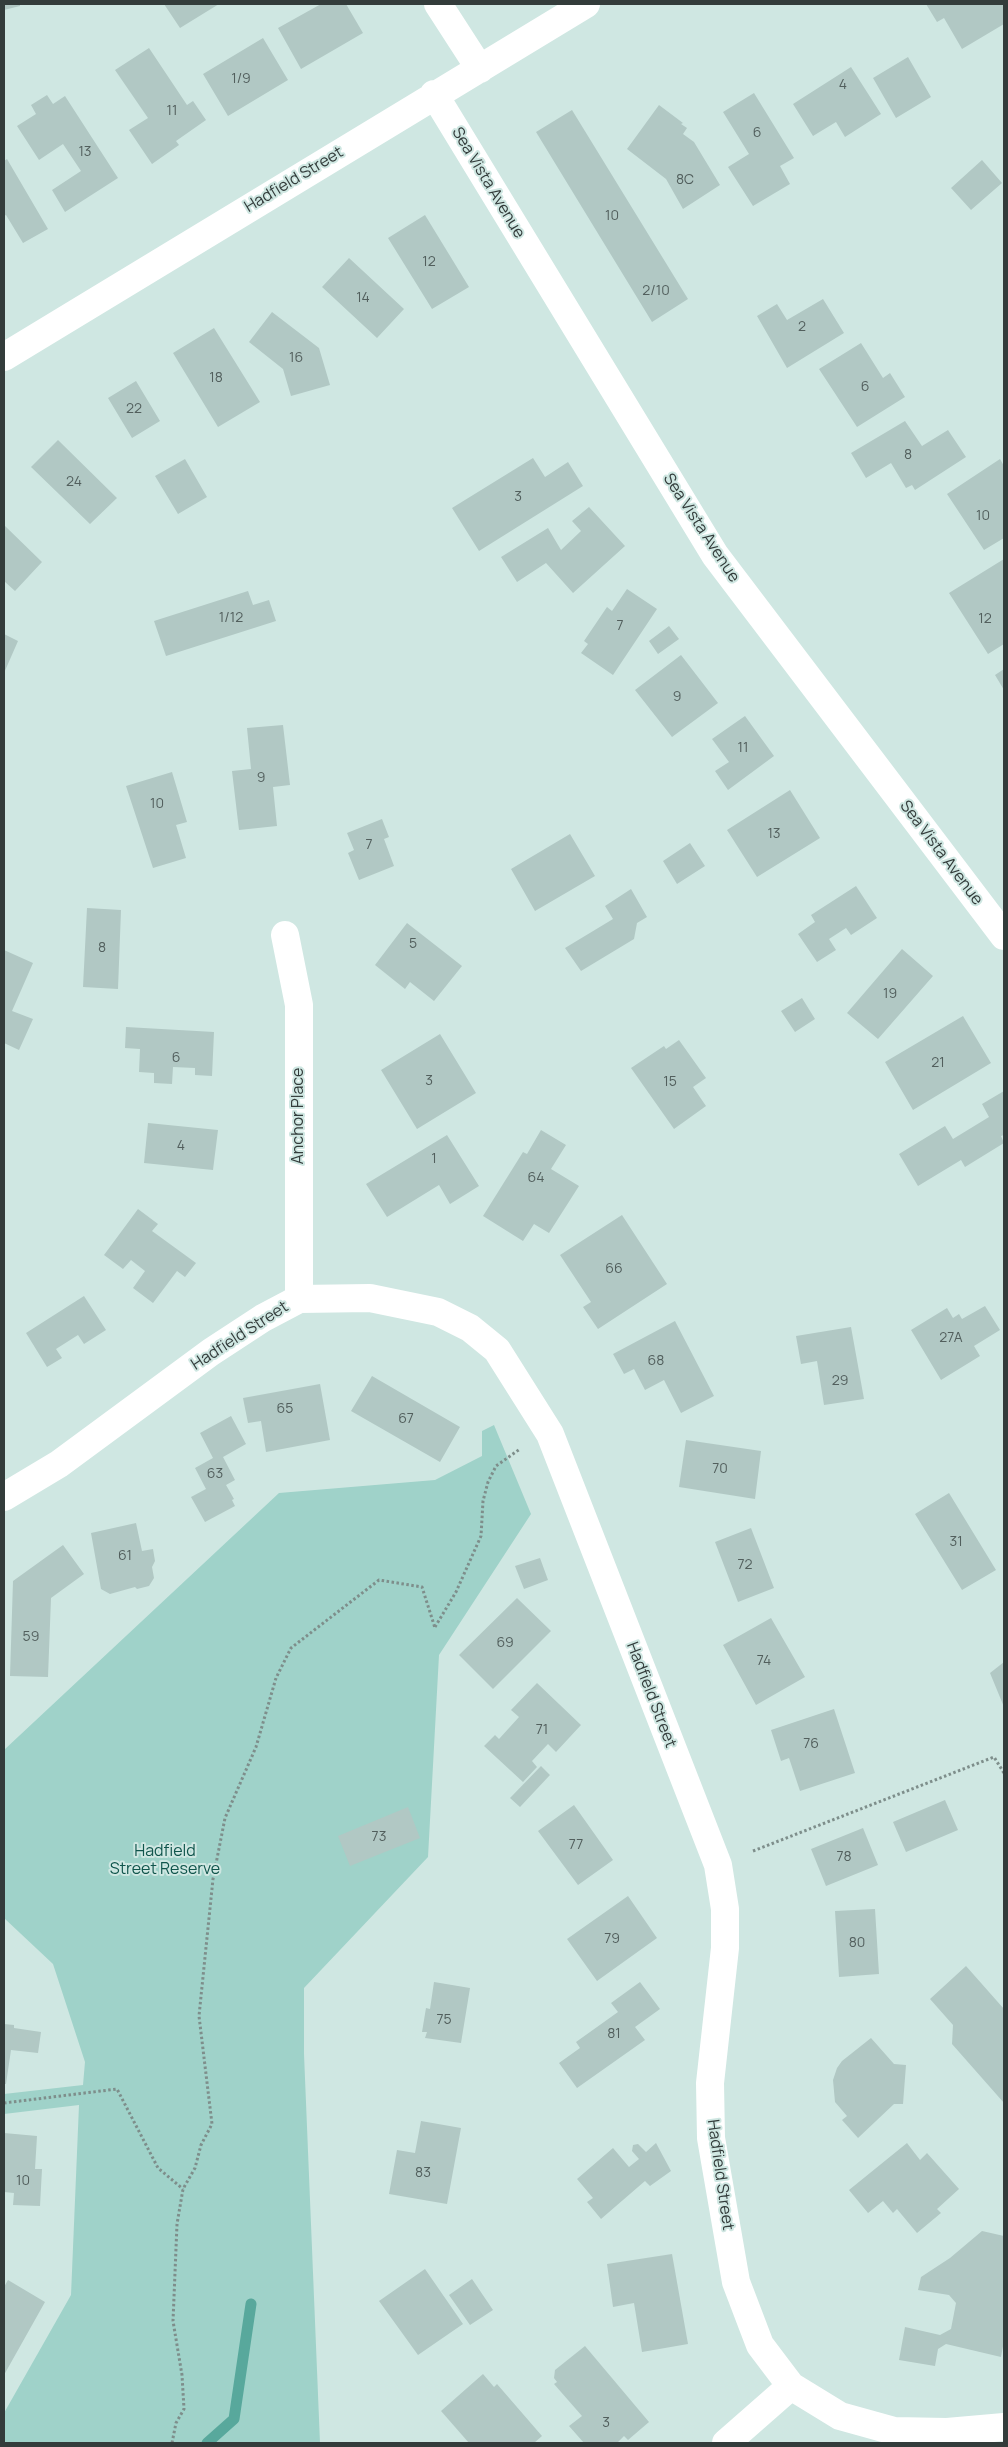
<!DOCTYPE html>
<html>
<head>
<meta charset="utf-8">
<style>
	body { margin:0 }
	#map { position:relative; width:1008px; height:2447px; overflow:hidden; background:#cfe7e2; font-family:Manrope,sans-serif }
	canvas { display:block }
	.frame { position:absolute; inset:0; border:5px solid #333c3b; pointer-events:none }
</style>
</head>
<body>
<div id="map">
<canvas width="1008" height="2447"></canvas>
<div class="frame"></div>
</div>
<script>
const ctx = document.querySelector('canvas').getContext('2d');
ctx.lineJoin = 'round';
function fill(path, color) { ctx.fillStyle = color; ctx.fill(path, 'evenodd'); }
const shape = rows => new Path2D(rows.map(r => 'M' + r).join(''));
function trace(path, color, width, dash) { ctx.strokeStyle = color; ctx.lineWidth = width; ctx.lineCap = dash ? 'butt' : 'round'; ctx.setLineDash(dash || []); ctx.stroke(path); }
function drawText(font, color, halo, rows, align = 'center') {
  ctx.font = font + ' Manrope,sans-serif'; ctx.lineWidth = 4; ctx.setLineDash([]); ctx.textBaseline = 'middle'; ctx.strokeStyle = halo; ctx.fillStyle = color; for (const [text, x, y, turn = 0] of rows) {
    ctx.save(); ctx.translate(x, y); ctx.rotate((+turn || 0) * Math.PI / 180); ctx.textAlign = isNaN(turn) ? turn : align; if (halo) ctx.strokeText(text, 0, 0); ctx.fillText(text, 0, 0); ctx.restore();
  }
}
fill(shape([
	[494,1425,531,1514,439,1655,428,1857,304,1988,304,2054,320,2443,4,2443,4,2413,71,2295,79,2105,4,2114,4,2094,83,2085,85,2062,53,1964,4,1918,4,1750,279,1493,435,1480,482,1456,482,1431]
]), '#9fd2c9');
trace(shape([
	[207,2443,234,2419,251,2304]
]), '#58a89c', 11);
fill(shape([
	[4,4,20,4,20,6,4,10],
	[164,4,219,4,180,28],
	[321,4,346,4,363,33,301,69,278,28],
	[926,4,1004,4,1004,24,962,49,944,18,937,22],
	[263,38,288,80,228,116,203,74],
	[149,48,187,105,193,101,206,120,176,141,179,145,152,164,129,130,148,118,115,70],
	[908,57,931,97,896,118,873,78],
	[851,67,881,114,845,137,836,122,813,136,793,104],
	[754,93,794,158,780,166,790,184,753,206,728,167,749,154,723,112],
	[47,95,53,104,65,96,118,178,65,212,52,190,81,171,63,144,39,160,17,126,36,114,31,105],
	[659,105,683,123,681,124,687,128,683,134,694,142,720,185,683,209,666,179,627,149],
	[572,110,688,299,652,322,536,132],
	[7,159,48,229,23,243,6,215,4,216,4,161],
	[982,160,1002,183,971,210,951,188],
	[425,215,469,287,432,309,388,238],
	[349,258,404,309,377,338,322,287],
	[823,299,844,333,787,368,757,316,777,304,787,320],
	[272,312,319,348,330,385,291,396,283,369,249,342],
	[214,328,260,402,218,427,173,353],
	[861,343,883,378,890,373,905,397,857,427,819,369],
	[136,381,160,421,132,438,108,398],
	[905,421,922,446,948,430,966,457,915,490,912,485,906,488,891,463,866,478,851,453],
	[58,440,117,498,90,524,31,467],
	[533,458,545,477,568,462,583,486,479,551,452,508],
	[185,459,207,497,178,514,155,476],
	[1000,459,1004,466,1004,538,984,550,947,494],
	[589,507,625,546,573,593,546,563,517,582,501,557,548,528,561,550,581,531,572,521],
	[4,525,42,562,15,591,4,581],
	[1004,559,1004,644,988,654,949,593],
	[627,589,657,609,613,675,581,653,588,644,584,641,607,607,612,611],
	[248,591,253,605,269,600,276,621,166,656,154,621],
	[669,626,679,639,658,654,649,641],
	[4,634,18,641,4,673],
	[681,655,718,703,672,737,635,690],
	[1004,669,1004,690,995,675],
	[745,716,774,756,728,790,715,771,729,762,712,739],
	[283,725,290,785,273,787,277,826,239,830,232,771,251,769,247,728],
	[172,772,187,822,176,825,186,858,153,868,126,786],
	[790,790,820,838,757,877,727,830],
	[382,819,389,837,384,839,394,866,359,880,348,853,354,850,347,833],
	[570,834,595,876,535,911,511,869],
	[690,843,705,866,677,884,663,861],
	[856,886,877,918,851,935,846,928,829,939,836,950,817,962,798,934,815,922,811,915],
	[631,889,647,917,637,923,634,939,581,971,565,948,613,919,605,906],
	[87,908,121,910,118,989,83,987],
	[407,923,462,966,434,1001,410,982,405,989,375,965],
	[902,949,933,976,878,1039,847,1013],
	[4,950,33,963,12,1011,33,1019,19,1050,4,1043],
	[802,998,815,1019,795,1032,781,1011],
	[963,1016,991,1063,913,1110,885,1062],
	[126,1027,214,1032,212,1076,195,1075,195,1068,173,1067,172,1084,154,1083,154,1073,139,1072,140,1049,125,1048],
	[440,1034,476,1093,417,1129,381,1070],
	[679,1040,706,1078,693,1087,706,1106,674,1129,631,1068,664,1046,666,1049],
	[1004,1091,1004,1135,1001,1136,1004,1143,965,1167,961,1160,918,1186,899,1154,945,1126,953,1139,989,1117,982,1104],
	[148,1123,218,1130,213,1170,144,1163],
	[541,1130,566,1145,551,1169,579,1186,549,1233,534,1224,523,1241,483,1216,523,1152,527,1154],
	[447,1135,479,1186,450,1204,439,1185,387,1217,366,1184],
	[138,1209,158,1224,152,1231,196,1263,185,1277,177,1271,153,1303,133,1288,145,1271,131,1260,123,1269,104,1255],
	[622,1215,667,1284,598,1329,583,1307,591,1302,560,1255],
	[84,1296,106,1330,84,1344,78,1335,56,1349,62,1358,47,1367,26,1333],
	[985,1306,1000,1330,974,1346,980,1356,941,1380,911,1330,947,1308,953,1318,959,1314,962,1319],
	[675,1321,714,1396,681,1413,664,1380,645,1390,634,1369,624,1374,613,1354],
	[851,1327,864,1399,824,1405,817,1361,801,1364,796,1336],
	[372,1376,460,1427,440,1462,351,1411],
	[320,1384,330,1440,266,1452,261,1421,248,1423,243,1398],
	[231,1416,246,1444,223,1457,235,1480,226,1485,234,1499,232,1500,235,1506,205,1522,191,1497,206,1489,195,1468,213,1458,200,1433],
	[686,1440,761,1451,755,1499,679,1487],
	[949,1493,996,1570,962,1590,915,1514],
	[136,1523,142,1551,153,1549,155,1561,152,1567,154,1578,149,1586,137,1589,135,1587,110,1594,101,1589,91,1533],
	[751,1528,774,1588,738,1602,715,1542],
	[63,1545,84,1574,51,1598,48,1677,10,1676,13,1581],
	[540,1558,548,1580,524,1589,515,1566],
	[517,1598,551,1631,493,1689,459,1655],
	[771,1618,805,1677,756,1705,723,1645],
	[1004,1662,1004,1707,990,1673],
	[537,1683,581,1725,556,1752,548,1744,532,1761,537,1767,523,1782,484,1746,495,1735,499,1739,519,1717,511,1710],
	[834,1709,855,1773,800,1791,789,1758,781,1761,771,1730],
	[541,1766,550,1775,520,1807,510,1798],
	[945,1800,958,1830,906,1852,893,1822],
	[574,1805,613,1860,578,1885,538,1831],
	[408,1807,420,1838,350,1866,338,1836],
	[863,1828,878,1865,826,1886,811,1849],
	[628,1896,657,1938,597,1981,567,1939],
	[875,1909,879,1974,839,1977,835,1911],
	[966,1966,1004,2009,1004,2103,952,2044,953,2025,930,1999],
	[434,1982,470,1988,461,2043,425,2038,427,2032,422,2032,426,2008,430,2009],
	[640,1982,660,2009,635,2027,645,2040,577,2088,559,2063,580,2048,576,2042,618,2012,611,2003],
	[4,2024,14,2025,14,2028,41,2032,38,2053,11,2050,6,2084,4,2084],
	[871,2038,894,2064,906,2065,903,2104,894,2104,858,2138,842,2120,847,2116,835,2102,833,2080,837,2068,842,2061],
	[421,2121,461,2128,447,2204,389,2194,397,2150,415,2153],
	[4,2133,37,2136,35,2169,42,2169,40,2206,13,2205,14,2193,4,2192],
	[656,2143,671,2171,650,2186,645,2181,601,2219,587,2202,593,2198,577,2179,613,2148,629,2167,639,2159,632,2151,633,2145,638,2144,646,2152],
	[907,2143,920,2160,927,2153,959,2189,937,2209,941,2213,917,2233,897,2209,893,2213,883,2201,868,2213,849,2190],
	[982,2231,1004,2236,1004,2341,1001,2357,946,2344,938,2349,935,2366,899,2360,905,2327,940,2335,951,2329,956,2303,949,2295,918,2290,921,2277,950,2258],
	[672,2254,688,2344,642,2352,634,2303,613,2307,607,2264],
	[425,2269,463,2324,418,2355,379,2301],
	[472,2279,493,2310,470,2325,449,2295],
	[8,2280,45,2302,4,2375,4,2287],
	[585,2346,649,2422,628,2440,624,2436,617,2443,584,2443,569,2426,582,2416,554,2384,557,2382,554,2378,555,2370],
	[483,2374,494,2387,497,2384,542,2436,534,2443,469,2443,441,2411]
]), '#b1c8c4');
trace(shape([
	[435,1627,456,1592,481,1536,483,1501,488,1482,496,1466,520,1449],
	[753,1851,994,1757,1004,1773],
	[4,2103,117,2089,158,2168,183,2189],
	[172,2443,176,2423,184,2409,182,2375,173,2321,177,2224,183,2189,195,2168,201,2145,212,2124,199,2016,213,1879,225,1818,256,1747,276,1678,291,1648,379,1580,422,1587,435,1628]
]), '#7e8e8b', 3, [2.5, 2.5]);
trace(shape([
	[438,4,480,69],
	[434,94,715,555,1004,936],
	[4,357,586,4],
	[285,935,299,1005,299,1299],
	[4,1497,59,1464,211,1352,263,1318,299,1299,370,1298,438,1312,470,1328,497,1350,550,1434,718,1865,725,1909,725,1948,710,2083,711,2138,736,2282,760,2345,791,2386,840,2416,894,2431,947,2432,1004,2427],
	[726,2443,791,2386]
]), '#fff', 28);
drawText('14px', '#525f5d', null, [
	["1/9",241,79],
	["4",843,85],
	["11",172,111],
	["6",757,133],
	["13",85,152],
	["8C",685,180],
	["10",612,216],
	["12",429,262],
	["2/10",656,291],
	["14",363,298],
	["2",802,327],
	["16",296,358],
	["18",216,378],
	["6",865,387],
	["22",134,409],
	["8",908,455],
	["24",74,482],
	["3",518,497],
	["10",983,516],
	["1/12",231,618],
	["12",985,619],
	["7",620,626],
	["9",677,697],
	["11",743,748],
	["9",261,778],
	["10",157,804],
	["13",774,834],
	["7",369,845],
	["5",413,944],
	["8",102,948],
	["19",890,994],
	["6",176,1058],
	["21",938,1063],
	["3",429,1081],
	["15",670,1082],
	["4",181,1146],
	["1",434,1159],
	["64",536,1178],
	["66",614,1269],
	["27A",951,1338],
	["68",656,1361],
	["29",840,1381],
	["65",285,1409],
	["67",406,1419],
	["70",720,1469],
	["63",215,1474],
	["31",956,1542],
	["61",125,1556],
	["72",745,1565],
	["59",31,1637],
	["69",505,1643],
	["74",764,1661],
	["71",542,1730],
	["76",811,1744],
	["73",379,1837],
	["77",576,1845],
	["78",844,1857],
	["79",612,1939],
	["80",857,1943],
	["75",444,2020],
	["81",614,2034],
	["83",423,2173],
	["10",23,2181],
	["3",606,2423]
]);
drawText('16px', '#333c3b', '#cfe7e2', [
	["Hadfield Street",294,180,-31],
	["Sea Vista Avenue",488,183,59],
	["Sea Vista Avenue",701,528,57],
	["Sea Vista Avenue",941,853,53],
	["Anchor Place",299,1116,-90],
	["Hadfield Street",240,1336,-33],
	["Hadfield Street",651,1695,69],
	["Hadfield Street",720,2175,82]
]);
drawText('16px', '#10554c', '#cfe7e2', [
	["Hadfield",165,1852],
	["Street Reserve",165,1870]
]);
</script>
</body>
</html>
